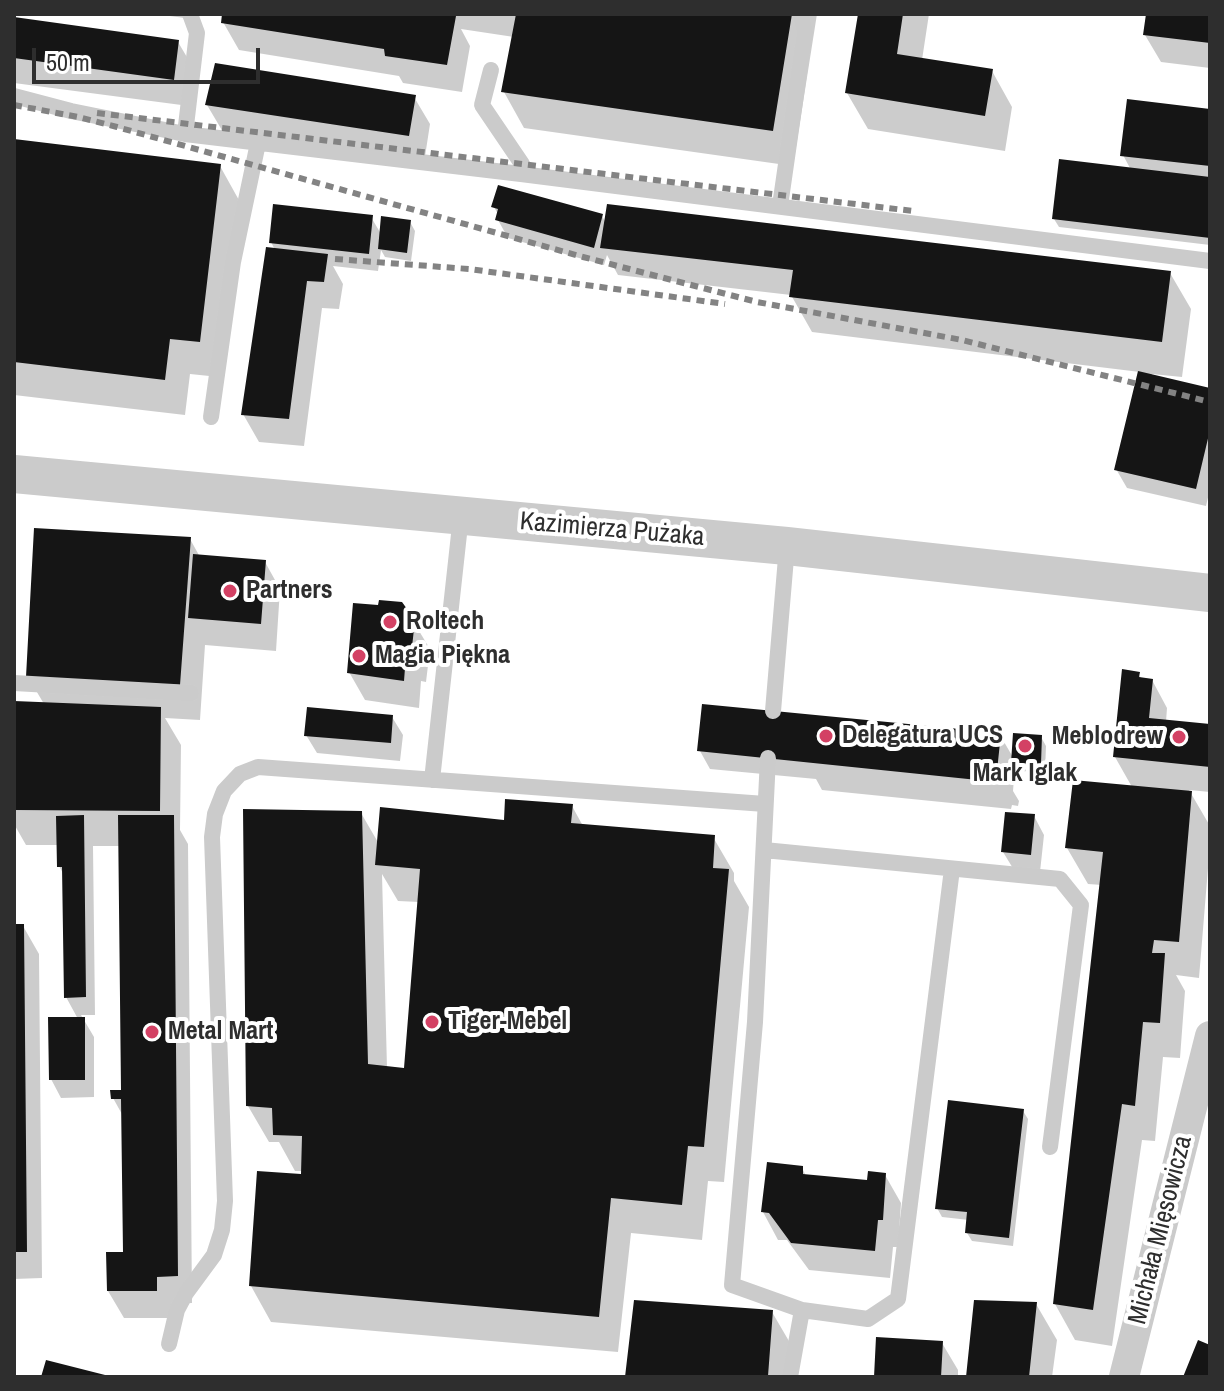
<!DOCTYPE html>
<html>
<head>
<meta charset="utf-8">
<style>
	body { margin:0 }
	#map { position:relative; width:1224px; height:1391px; overflow:hidden; background:#fff; font-family:"Archivo Narrow",sans-serif }
	canvas { display:block }
	.frame { position:absolute; inset:0; border:16px solid #2e2e2e; pointer-events:none }
	.scale { position:absolute; left:32px; top:48px; width:228px; height:36px; box-sizing:border-box; border:4px solid #2e2e2e; border-top:0; padding-left:10px; font-size:24px; line-height:28px; white-space:nowrap; color:#2e2e2e; -webkit-text-stroke:6px #fff; paint-order:stroke }
</style>
</head>
<body>
<div id="map">
<canvas width="1224" height="1391"></canvas>
<div class="frame"></div>
<div class="scale">50 m</div>
</div>
<script>
const ctx = document.querySelector('canvas').getContext('2d');
ctx.lineJoin = 'round';
function fill(path, color) { ctx.fillStyle = color; ctx.fill(path, 'evenodd'); }
const shape = rows => new Path2D(rows.map(r => 'M' + r).join(''));
function trace(path, color, width, dash) { ctx.strokeStyle = color; ctx.lineWidth = width; ctx.lineCap = dash ? 'butt' : 'round'; ctx.setLineDash(dash || []); ctx.stroke(path); }
function drawText(font, color, halo, rows, align = 'center') {
  ctx.font = font + ' "Archivo Narrow",sans-serif'; ctx.lineWidth = 8; ctx.setLineDash([]); ctx.textBaseline = 'middle'; ctx.strokeStyle = halo; ctx.fillStyle = color; for (const [text, x, y, turn = 0] of rows) {
    ctx.save(); ctx.translate(x, y); ctx.rotate((+turn || 0) * Math.PI / 180); ctx.textAlign = isNaN(turn) ? turn : align; if (halo) ctx.strokeText(text, 0, 0); ctx.fillText(text, 0, 0); ctx.restore();
  }
}
fill(shape([
	[154,14,186,14,185,18],
	[224,14,817,14,793,166,524,128,504,92,514,37,461,29,470,46,462,92,403,83,399,76,239,50,223,22],
	[860,14,929,14,922,60,992,71,1012,107,1005,151,868,129,847,93],
	[1148,14,1210,14,1210,68,1161,62,1145,35],
	[14,19,178,42,194,69,189,106,14,83],
	[414,97,430,124,424,163,223,132,207,105],
	[1210,111,1210,245,1059,227,1054,219,1131,170,1123,155],
	[14,141,220,166,240,202,219,377,190,374,185,415,14,395],
	[494,207,602,216,606,223,1170,273,1191,309,1182,377,1152,374,1152,376,1210,391,1210,489,1206,506,1127,488,1116,469,1140,372,812,332,791,295,618,275,607,255,604,265,508,238,498,220,499,216],
	[371,217,381,234,410,222,415,231,411,261,385,257,381,250,378,271,333,266,343,284,339,309,322,308,304,446,259,442,243,414,275,250,271,242],
	[190,539,200,557,265,562,280,589,276,651,205,645,200,720,165,718,181,745,180,830,188,844,192,1303,172,1304,172,1318,124,1318,108,1291,125,1254,123,1116,113,1098,123,1092,120,846,93,846,95,1015,81,1015,94,1037,94,1097,61,1098,51,1079,78,1019,66,997,64,875,59,866,58,845,26,845,14,824,14,703,44,704,28,677],
	[413,621,430,649,426,682,421,681,419,708,365,700,349,672],
	[1138,673,1142,680,1152,680,1167,708,1166,722,1210,726,1210,792,1189,790,1210,826,1210,844,1199,978,1176,975,1185,991,1180,1058,1163,1057,1155,1141,1142,1140,1112,1346,1075,1340,1055,1304,1102,885,1088,884,1067,848,1132,787,1115,757],
	[392,717,403,735,400,761,317,753,306,735],
	[1000,735,1014,759,1041,737,1046,746,1045,772,1018,771,1015,766,1013,791,1019,801,1018,806,1012,805,1011,809,822,790,816,779,710,769,700,751],
	[572,806,583,826,713,837,734,873,734,881,749,907,724,1182,708,1181,702,1240,631,1233,618,1352,271,1322,251,1286,303,1176,303,1171,295,1171,279,1142,269,1142,248,1106,361,813,379,844,506,822],
	[382,874,398,901,419,902,405,1070,387,1068],
	[1034,816,1044,835,1040,872,1014,870,1003,852],
	[14,926,23,926,39,954,42,1278,14,1279],
	[1023,1111,1028,1119,1013,1246,972,1241,967,1233,969,1220,942,1217,937,1208],
	[802,1168,806,1176,869,1182,885,1175,901,1203,898,1247,893,1247,890,1278,809,1270,787,1240,778,1240,763,1212],
	[1036,1304,1057,1340,1052,1377,968,1377],
	[772,1312,793,1348,790,1377,627,1377],
	[942,1343,958,1370,958,1377,876,1377]
]), '#0003');
fill(shape([
	[222,14,441,14,456,16,447,65,385,56,384,49,221,23],
	[516,14,792,14,773,131,501,92],
	[858,14,903,14,897,54,993,69,985,116,845,93],
	[1146,14,1210,14,1210,43,1143,35],
	[14,17,179,40,174,80,14,58],
	[215,63,416,95,409,136,205,105],
	[1127,99,1210,109,1210,166,1120,156],
	[14,139,221,164,200,342,170,339,165,380,14,362],
	[1059,159,1210,177,1210,238,1052,219],
	[498,185,603,214,594,248,495,220,498,209,491,207],
	[273,204,373,215,369,254,269,243],
	[607,204,1171,271,1162,342,789,297,793,270,600,248],
	[381,216,411,220,407,253,378,249],
	[266,247,328,254,324,282,307,281,289,419,241,415],
	[1138,371,1210,388,1210,430,1196,489,1114,470],
	[34,528,191,537,180,685,26,677],
	[193,554,266,560,261,624,188,618],
	[379,600,402,602,415,620,411,656,406,655,404,681,347,673,353,603,378,605],
	[1122,669,1140,672,1139,677,1153,679,1149,718,1210,724,1210,767,1113,757],
	[14,701,161,707,160,811,14,810],
	[702,704,1001,733,997,771,1004,772,1003,779,997,779,997,782,697,751],
	[307,707,393,715,391,743,304,736],
	[1013,733,1042,735,1041,764,1011,763],
	[1073,780,1192,791,1179,942,1154,940,1152,953,1165,953,1160,1023,1143,1022,1135,1106,1122,1104,1093,1310,1053,1304,1103,852,1065,848],
	[505,799,573,804,571,823,715,835,713,868,729,869,704,1147,688,1146,682,1205,611,1198,599,1317,249,1286,257,1171,301,1174,302,1136,273,1135,272,1108,246,1106,243,809,362,811,368,1064,404,1068,420,869,375,865,380,807,504,820],
	[1005,812,1035,814,1031,855,1001,852],
	[84,815,86,997,64,998,62,867,57,867,56,816],
	[118,815,174,815,178,1276,157,1277,157,1291,107,1291,106,1252,123,1252,121,1099,111,1099,110,1090,121,1090],
	[14,924,24,924,27,1252,14,1252],
	[48,1017,85,1017,85,1080,49,1080],
	[948,1100,1024,1109,1009,1238,965,1233,967,1212,935,1209],
	[767,1162,803,1166,803,1174,867,1180,868,1171,886,1173,883,1220,878,1220,875,1251,791,1243,769,1213,761,1212],
	[634,1300,773,1310,768,1376,746,1375,746,1377,625,1377],
	[974,1300,1037,1302,1029,1377,966,1377],
	[876,1337,943,1341,941,1377,874,1377],
	[1198,1340,1210,1345,1210,1377,1183,1377],
	[46,1360,109,1376,109,1377,41,1377]
]), '#151515');
trace(shape([
	[190,14,197,33,185,134,521,174,1210,261],
	[491,70,482,105,522,164,521,174],
	[14,96,71,111,185,134],
	[780,206,805,32,801,16],
	[211,417,233,262,258,143],
	[14,683,191,693],
	[773,711,787,546],
	[768,758,755,1022,732,1285,802,1310],
	[432,780,461,516],
	[764,850,1060,879,1081,905,1050,1147],
	[169,1344,177,1310,186,1293,214,1255,222,1230,225,1201,212,837,215,814,224,791,240,774,258,767,765,804],
	[790,1377,802,1310,868,1319,898,1299,952,869]
]), '#cbcbcb', 16);
trace(shape([
	[1124,1377,1210,1036]
]), '#cbcbcb', 30);
trace(shape([
	[14,474,787,546,1210,593]
]), '#cbcbcb', 38);
trace(shape([
	[14,105,78,117,117,127,583,257,757,302,962,340,1206,401],
	[97,113,913,211],
	[335,259,469,269,725,304]
]), '#838383', 6, [8, 6]);
for (const [x, y, r, color] of [
	[230,591,8,"#d34164"],
	[390,622,8,"#d34164"],
	[359,656,8,"#d34164"],
	[826,736,8,"#d34164"],
	[1179,737,8,"#d34164"],
	[1025,746,8,"#d34164"],
	[432,1022,8,"#d34164"],
	[152,1032,8,"#d34164"]
]) { const dot = new Path2D(); dot.arc(x, y, r, 0, 2 * Math.PI); ctx.fillStyle = color; ctx.fill(dot); trace(dot, '#fff', 3); }
drawText('26px', '#2e2e2e', '#fff', [
	["Kazimierza Pużaka",612,530,5],
	["Michała Mięsowicza",1161,1230,-76]
]);
drawText('bold 26px', '#2e2e2e', '#fff', [
	["Partners",246,591],
	["Roltech",406,622],
	["Magia Piękna",375,656],
	["Delegatura UCS",842,736],
	["Meblodrew",1163,737,"right"],
	["Mark Iglak",1025,774,"center"],
	["Tiger-Mebel",448,1022],
	["Metal Mart",168,1032]
], 'left');
</script>
</body>
</html>
